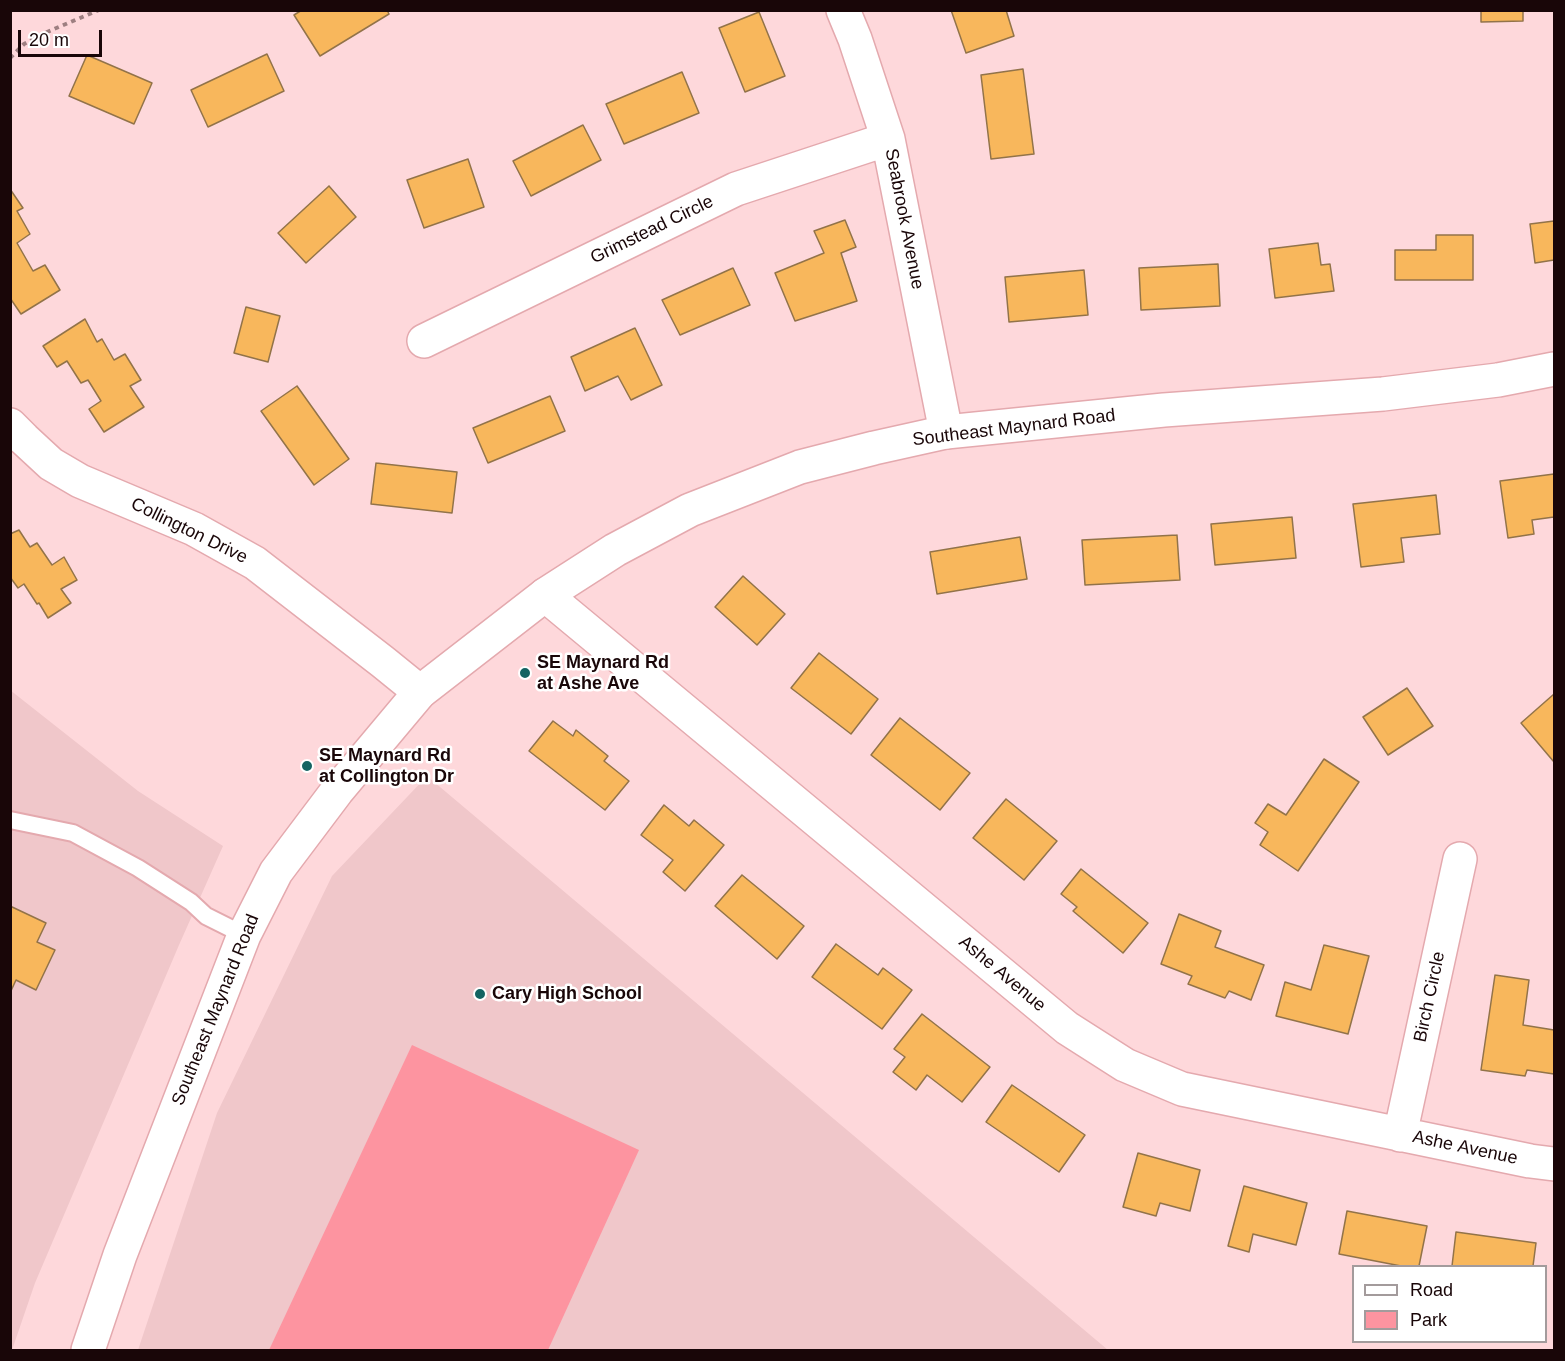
<!DOCTYPE html>
<html>
<head>
<meta charset="utf-8">
<style>
	body { margin:0 }
	#map { position:relative; width:1565px; height:1361px; overflow:hidden; background:#fed8db; font-family:Helvetica,sans-serif }
	canvas { display:block }
	.frame { position:absolute; inset:0; border:12px solid #190608; pointer-events:none }
	.legend { position:absolute; left:1352px; top:1265px; width:195px; height:78px; box-sizing:border-box; background:#fff; border:2px solid #a39b9c; margin:0; padding:8px 10px; list-style:none; font-size:18px; color:#190608 }
	.legend li { display:flex; align-items:center; gap:12px; height:30px }
	.legend b { width:30px; border:2px solid #a39b9c }
	.scale { position:absolute; left:18px; top:30px; width:84px; height:27px; box-sizing:border-box; border:3px solid #190608; border-top:0; padding-left:8px; font-size:18px; line-height:21px; white-space:nowrap; color:#190608; -webkit-text-stroke:4px #fff; paint-order:stroke }
</style>
</head>
<body>
<div id="map">
<canvas width="1565" height="1361"></canvas>
<div class="frame"></div>
<ul class="legend">
<li><b style="height:8px;background:#fff"></b>Road</li>
<li><b style="height:16px;background:#fd94a0"></b>Park</li>
</ul>
<div class="scale">20 m</div>
</div>
<script>
const ctx = document.querySelector('canvas').getContext('2d');
ctx.lineJoin = 'round';
function fill(path, color) { ctx.fillStyle = color; ctx.fill(path, 'evenodd'); }
const shape = rows => new Path2D(rows.map(r => 'M' + r).join(''));
function trace(path, color, width, dash) { ctx.strokeStyle = color; ctx.lineWidth = width; ctx.lineCap = dash ? 'butt' : 'round'; ctx.setLineDash(dash || []); ctx.stroke(path); }
function drawText(font, color, halo, rows, align = 'center') {
  ctx.font = font + ' Helvetica,sans-serif'; ctx.lineWidth = 5; ctx.setLineDash([]); ctx.textBaseline = 'middle'; ctx.strokeStyle = halo; ctx.fillStyle = color; for (const [text, x, y, turn = 0] of rows) {
    ctx.save(); ctx.translate(x, y); ctx.rotate((+turn || 0) * Math.PI / 180); ctx.textAlign = isNaN(turn) ? turn : align; if (halo) ctx.strokeText(text, 0, 0); ctx.fillText(text, 0, 0); ctx.restore();
  }
}
fill(shape([
	[10,690,138,791,223,846,179,945,35,1283,12,1350,10,1350],
	[427,776,1108,1350,138,1350,217,1113,332,876]
]), '#f0c7ca');
fill(shape([
	[412,1045,639,1150,548,1350,269,1350]
]), '#fd94a0');
const building = shape([
	[302,10,387,10,389,14,320,56,294,15,302,10],
	[951,10,1006,10,1014,36,966,53,951,10],
	[1481,10,1523,10,1523,21,1481,22,1481,10],
	[759,12,785,76,745,92,719,28,759,12],
	[267,54,284,91,208,127,191,90,267,54],
	[87,55,152,83,134,124,69,96,87,55],
	[1023,69,1034,154,991,159,981,75,1023,69],
	[682,72,699,113,624,144,606,104,682,72],
	[583,125,601,160,531,196,513,161,583,125],
	[468,159,484,207,424,228,407,180,468,159],
	[329,186,356,217,306,263,278,233,329,186],
	[10,189,23,208,17,211,30,234,17,243,33,271,45,265,60,290,21,314,10,298,10,189],
	[845,220,856,247,841,253,857,301,795,321,775,273,824,253,814,231,845,220],
	[1554,221,1554,260,1535,263,1530,224,1554,221],
	[1436,235,1473,235,1473,280,1395,280,1395,250,1436,250,1436,235],
	[1318,243,1321,265,1330,264,1334,291,1275,298,1269,249,1318,243],
	[1218,264,1220,306,1141,310,1139,268,1218,264],
	[733,268,750,305,680,335,662,300,733,268],
	[1084,270,1088,315,1009,322,1005,277,1084,270],
	[246,307,280,316,268,362,234,353,246,307],
	[85,319,97,342,102,339,114,360,125,354,141,380,130,386,144,407,104,432,89,409,101,401,88,380,81,383,67,361,57,367,43,346,85,319],
	[635,328,662,385,631,400,618,376,585,391,571,357,635,328],
	[297,386,349,459,314,485,261,411,297,386],
	[550,396,565,431,488,463,473,428,550,396],
	[376,463,457,472,452,513,371,504,376,463],
	[1554,474,1554,517,1532,520,1534,534,1508,538,1500,481,1554,474],
	[1436,495,1440,534,1401,538,1404,562,1361,567,1353,504,1436,495],
	[1292,517,1296,558,1215,565,1211,524,1292,517],
	[19,530,30,547,37,543,52,565,64,557,77,580,61,589,71,603,48,618,39,603,37,604,24,584,18,588,10,577,10,534,19,530],
	[1177,535,1180,580,1085,585,1082,540,1177,535],
	[1020,537,1027,579,937,594,930,552,1020,537],
	[743,576,785,614,757,645,715,607,743,576],
	[819,653,878,699,851,734,791,688,819,653],
	[1407,688,1433,726,1388,755,1363,717,1407,688],
	[1554,694,1554,762,1521,723,1554,694],
	[900,718,970,773,940,810,871,755,900,718],
	[553,721,573,736,576,730,608,756,604,761,629,781,605,810,529,751,553,721],
	[1324,759,1359,782,1298,871,1260,845,1268,832,1255,823,1268,804,1286,815,1324,759],
	[1006,799,1057,841,1024,880,973,838,1006,799],
	[664,805,689,826,694,820,724,845,685,891,663,872,673,860,641,835,664,805],
	[1081,869,1148,923,1123,953,1073,911,1077,907,1061,894,1081,869],
	[742,875,804,926,777,959,715,906,742,875],
	[10,906,46,923,37,942,55,950,36,990,16,980,10,993,10,906],
	[1179,914,1221,931,1215,947,1264,965,1251,1000,1229,991,1225,998,1188,984,1192,976,1161,964,1179,914],
	[836,944,878,975,883,968,912,990,882,1029,812,977,836,944],
	[1324,945,1369,956,1348,1034,1276,1016,1285,982,1311,990,1324,945],
	[1495,975,1529,980,1523,1025,1554,1030,1554,1074,1527,1070,1525,1076,1481,1070,1495,975],
	[922,1014,990,1067,962,1102,927,1075,916,1090,893,1072,905,1057,894,1049,922,1014],
	[1012,1085,1085,1135,1059,1172,986,1122,1012,1085],
	[1138,1153,1200,1170,1190,1211,1160,1203,1156,1216,1123,1207,1138,1153],
	[1244,1186,1307,1203,1296,1245,1253,1234,1249,1252,1228,1246,1244,1186],
	[1347,1211,1427,1226,1419,1266,1401,1266,1339,1254,1347,1211],
	[1456,1232,1536,1243,1533,1266,1452,1266,1456,1232]
]);
fill(building, '#f8b75c');
trace(building, '#927349', 1.5);
const service = shape([
	[10,820,73,833,138,868,191,902,206,916,244,935]
]);
const minor = shape([
	[843,10,855,39,888,139,946,432],
	[424,341,736,189,888,139],
	[10,425,24,439,51,464,80,481,194,529,255,563,383,662,420,692],
	[545,595,1067,1028,1125,1065,1182,1089,1530,1161,1554,1164],
	[1400,1135,1460,859]
]);
const primary = shape([
	[88,1350,120,1255,244,935,276,872,337,791,420,692,545,595,615,550,690,510,800,467,874,448,946,432,1164,410,1383,394,1498,380,1554,369]
]);
trace(service, '#e4a9ae', 20);
trace(minor, '#e4a9ae', 36);
trace(primary, '#e4a9ae', 36);
trace(shape([
	[10,58,24,44,47,32,99,10]
]), '#9d7f81', 4, [4.5, 4.5]);
trace(service, '#fff', 16);
trace(minor, '#fff', 33);
trace(primary, '#fff', 33);
for (const [x, y, r, color] of [
	[525,673,6,"#146362"],
	[307,766,6,"#146362"],
	[480,994,6,"#146362"]
]) { const dot = new Path2D(); dot.arc(x, y, r, 0, 2 * Math.PI); ctx.fillStyle = color; ctx.fill(dot); trace(dot, '#fff', 2); }
drawText('18px', '#190608', '#fff', [
	["Seabrook Avenue",904,219,79],
	["Grimstead Circle",652,230,-26],
	["Southeast Maynard Road",1014,428,-7],
	["Collington Drive",189,531,26],
	["Ashe Avenue",1002,974,40],
	["Birch Circle",1430,997,-78],
	["Southeast Maynard Road",216,1010,-68],
	["Ashe Avenue",1465,1148,12]
]);
drawText('bold 18px', '#190608', '#fff', [
	["SE Maynard Rd",537,663],
	["at Ashe Ave",537,684],
	["SE Maynard Rd",319,756],
	["at Collington Dr",319,777],
	["Cary High School",492,994]
], 'left');
</script>
</body>
</html>
